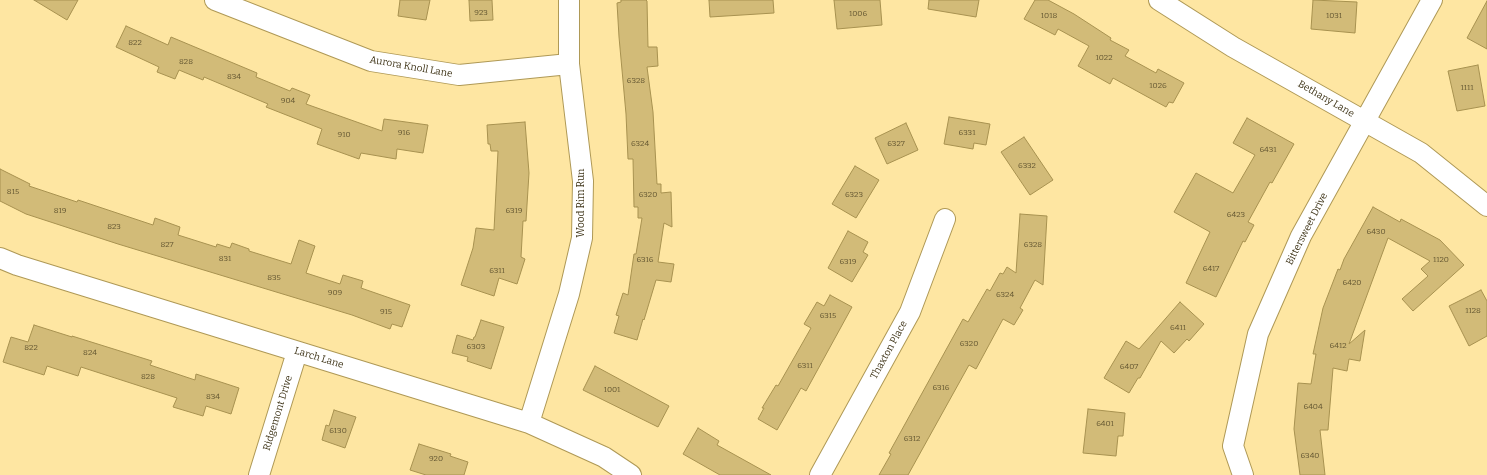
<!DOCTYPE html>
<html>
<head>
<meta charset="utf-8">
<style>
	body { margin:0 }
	canvas { display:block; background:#fee6a2 }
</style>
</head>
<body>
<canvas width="1487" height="475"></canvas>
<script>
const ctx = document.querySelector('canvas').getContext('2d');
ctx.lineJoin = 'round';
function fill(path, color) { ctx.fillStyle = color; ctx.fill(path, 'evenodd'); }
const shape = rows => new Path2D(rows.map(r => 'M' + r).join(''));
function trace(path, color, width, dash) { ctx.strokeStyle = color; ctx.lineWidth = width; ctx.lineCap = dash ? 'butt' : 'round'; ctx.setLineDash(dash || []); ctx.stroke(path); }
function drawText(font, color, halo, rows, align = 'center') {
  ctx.font = font + ' Bitter,serif'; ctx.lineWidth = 3.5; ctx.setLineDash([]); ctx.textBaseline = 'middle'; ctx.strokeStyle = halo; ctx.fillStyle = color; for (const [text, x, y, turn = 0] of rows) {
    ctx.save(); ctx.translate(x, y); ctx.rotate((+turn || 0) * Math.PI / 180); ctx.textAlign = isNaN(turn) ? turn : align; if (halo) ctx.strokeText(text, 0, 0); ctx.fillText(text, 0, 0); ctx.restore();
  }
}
const building = shape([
	[34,0,78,0,67,20,34,0],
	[400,0,430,0,426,20,398,16,400,0],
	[469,0,492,0,493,20,470,21,469,0],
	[621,0,646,0,647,1,648,47,657,47,658,66,647,67,653,112,657,184,661,184,661,193,671,192,672,227,664,223,658,262,674,264,671,282,656,280,644,320,643,319,637,340,614,333,619,316,616,315,623,293,628,295,634,254,636,254,642,218,638,218,638,207,634,207,633,159,628,159,626,114,619,37,617,3,621,2,621,0],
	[709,0,773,0,774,13,710,17,709,0],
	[834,0,880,0,882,25,837,29,834,0],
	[929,0,979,0,976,17,928,9,929,0],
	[1035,0,1048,0,1074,14,1111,38,1110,40,1129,50,1125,56,1156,73,1158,69,1184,83,1173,103,1169,102,1166,107,1113,78,1110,84,1078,66,1089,46,1058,29,1055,35,1024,19,1035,0],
	[1313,0,1357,2,1355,33,1311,29,1313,0],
	[1487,1,1487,49,1467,38,1487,1],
	[126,26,168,45,171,37,257,73,256,77,290,91,292,88,310,95,306,104,382,131,384,119,428,125,423,153,397,149,396,159,361,153,359,159,317,144,322,129,266,107,268,104,204,77,203,80,179,70,175,79,157,72,159,67,116,47,126,26],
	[1478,65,1485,106,1457,111,1448,71,1478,65],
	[949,117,990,124,986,145,974,143,973,149,944,144,949,117],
	[1247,118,1294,144,1272,183,1270,182,1248,222,1254,225,1245,242,1243,241,1216,297,1186,283,1210,232,1174,212,1196,173,1233,193,1255,155,1233,143,1247,118],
	[525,122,529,173,526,221,523,221,521,257,525,259,517,284,499,278,494,296,461,285,473,248,476,228,494,230,498,151,491,151,490,144,488,144,487,125,525,122],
	[906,123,918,150,887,164,875,138,906,123],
	[1024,137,1053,180,1030,195,1001,152,1024,137],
	[855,166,879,180,856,218,832,204,855,166],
	[0,169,30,184,29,186,77,202,78,200,153,225,155,218,180,227,178,235,216,247,217,244,230,248,232,243,249,249,249,251,291,264,299,240,315,246,306,273,340,284,343,275,363,281,361,288,410,305,402,327,392,324,390,329,352,315,118,244,26,214,0,201,0,169],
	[1373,207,1400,222,1401,219,1440,240,1464,265,1413,311,1402,299,1428,276,1421,269,1430,261,1388,238,1349,344,1365,330,1360,361,1349,359,1347,371,1333,368,1328,430,1320,430,1325,475,1300,475,1294,429,1298,383,1311,384,1316,354,1313,354,1323,308,1338,269,1340,270,1344,259,1373,207],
	[1020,214,1047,216,1043,285,1035,280,1020,308,1023,310,1014,325,1003,319,976,369,969,365,908,475,879,475,891,454,889,453,963,319,968,322,987,289,990,291,1000,273,1003,274,1007,267,1016,273,1020,214],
	[848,231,868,242,863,252,868,255,852,282,828,268,848,231],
	[1481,290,1487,301,1487,336,1469,346,1449,306,1481,290],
	[830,295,852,307,806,391,801,388,777,430,758,419,764,408,762,408,776,385,778,386,811,328,804,324,817,302,824,306,830,295],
	[1180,302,1204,324,1189,341,1187,339,1174,353,1161,341,1140,378,1138,378,1129,393,1104,378,1126,341,1139,349,1180,302],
	[481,320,504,327,491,369,467,361,468,357,452,353,457,335,473,340,474,337,475,337,481,320],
	[34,325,72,337,72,336,152,361,150,365,195,380,196,374,239,388,231,414,206,406,203,416,173,407,177,398,81,367,78,376,47,366,44,375,3,362,11,337,28,342,34,325],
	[595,366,669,406,658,427,583,390,595,366],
	[1088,409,1125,413,1123,436,1118,436,1116,456,1083,453,1088,409],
	[334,410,356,417,345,448,322,440,326,425,329,426,334,410],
	[698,428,719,441,717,445,771,475,720,475,683,454,698,428],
	[419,444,451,454,450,456,468,462,464,475,426,475,410,470,419,444]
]);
fill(building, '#d2bb78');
trace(building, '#a89250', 1);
const minor = shape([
	[215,0,371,61,459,75,569,64],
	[1159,0,1233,47,1421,153,1487,206],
	[0,258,17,265,529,423,604,457,631,475],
	[529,423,569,294,582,238,583,181,569,64,569,0],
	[259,475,297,352],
	[820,475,910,312,945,219],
	[1243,475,1233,446,1258,334,1301,236,1432,0]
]);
trace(minor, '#af9956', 22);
trace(minor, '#fff', 20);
drawText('8px', '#645732', null, [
	["923",481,13],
	["1006",858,14],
	["1018",1049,16],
	["1031",1334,16],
	["822",135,43],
	["1022",1104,58],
	["828",186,62],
	["834",234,77],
	["6328",636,81],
	["1026",1158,86],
	["1111",1467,88],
	["904",288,101],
	["916",404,133],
	["6331",967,133],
	["910",344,135],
	["6324",640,144],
	["6327",896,144],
	["6431",1268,150],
	["6332",1027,166],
	["815",13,192],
	["6320",648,195],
	["6323",854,195],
	["819",60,211],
	["6319",514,211],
	["6423",1236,215],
	["823",114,227],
	["6430",1376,232],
	["827",167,245],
	["6328",1033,245],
	["831",225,259],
	["6316",645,260],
	["1120",1441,260],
	["6319",848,262],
	["6417",1211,269],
	["6311",497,271],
	["835",274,278],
	["6420",1352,283],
	["909",335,293],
	["6324",1005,295],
	["1128",1473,311],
	["915",386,312],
	["6315",828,316],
	["6411",1178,328],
	["6320",969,344],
	["6412",1338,346],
	["6303",476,347],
	["822",31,348],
	["824",90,353],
	["6311",805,366],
	["6407",1129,367],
	["828",148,377],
	["6316",941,388],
	["1001",612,390],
	["834",213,397],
	["6404",1313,407],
	["6401",1105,424],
	["6130",338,431],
	["6312",912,439],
	["6340",1310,456],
	["920",436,459]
]);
drawText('10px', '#40361a', '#fff', [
	["Aurora Knoll Lane",411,67,10],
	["Bethany Lane",1326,99,30],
	["Wood Rim Run",581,203,-90],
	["Bittersweet Drive",1307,229,-63],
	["Thaxton Place",889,350,-61],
	["Larch Lane",319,358,17],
	["Ridgemont Drive",278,413,-73]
]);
</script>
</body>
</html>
